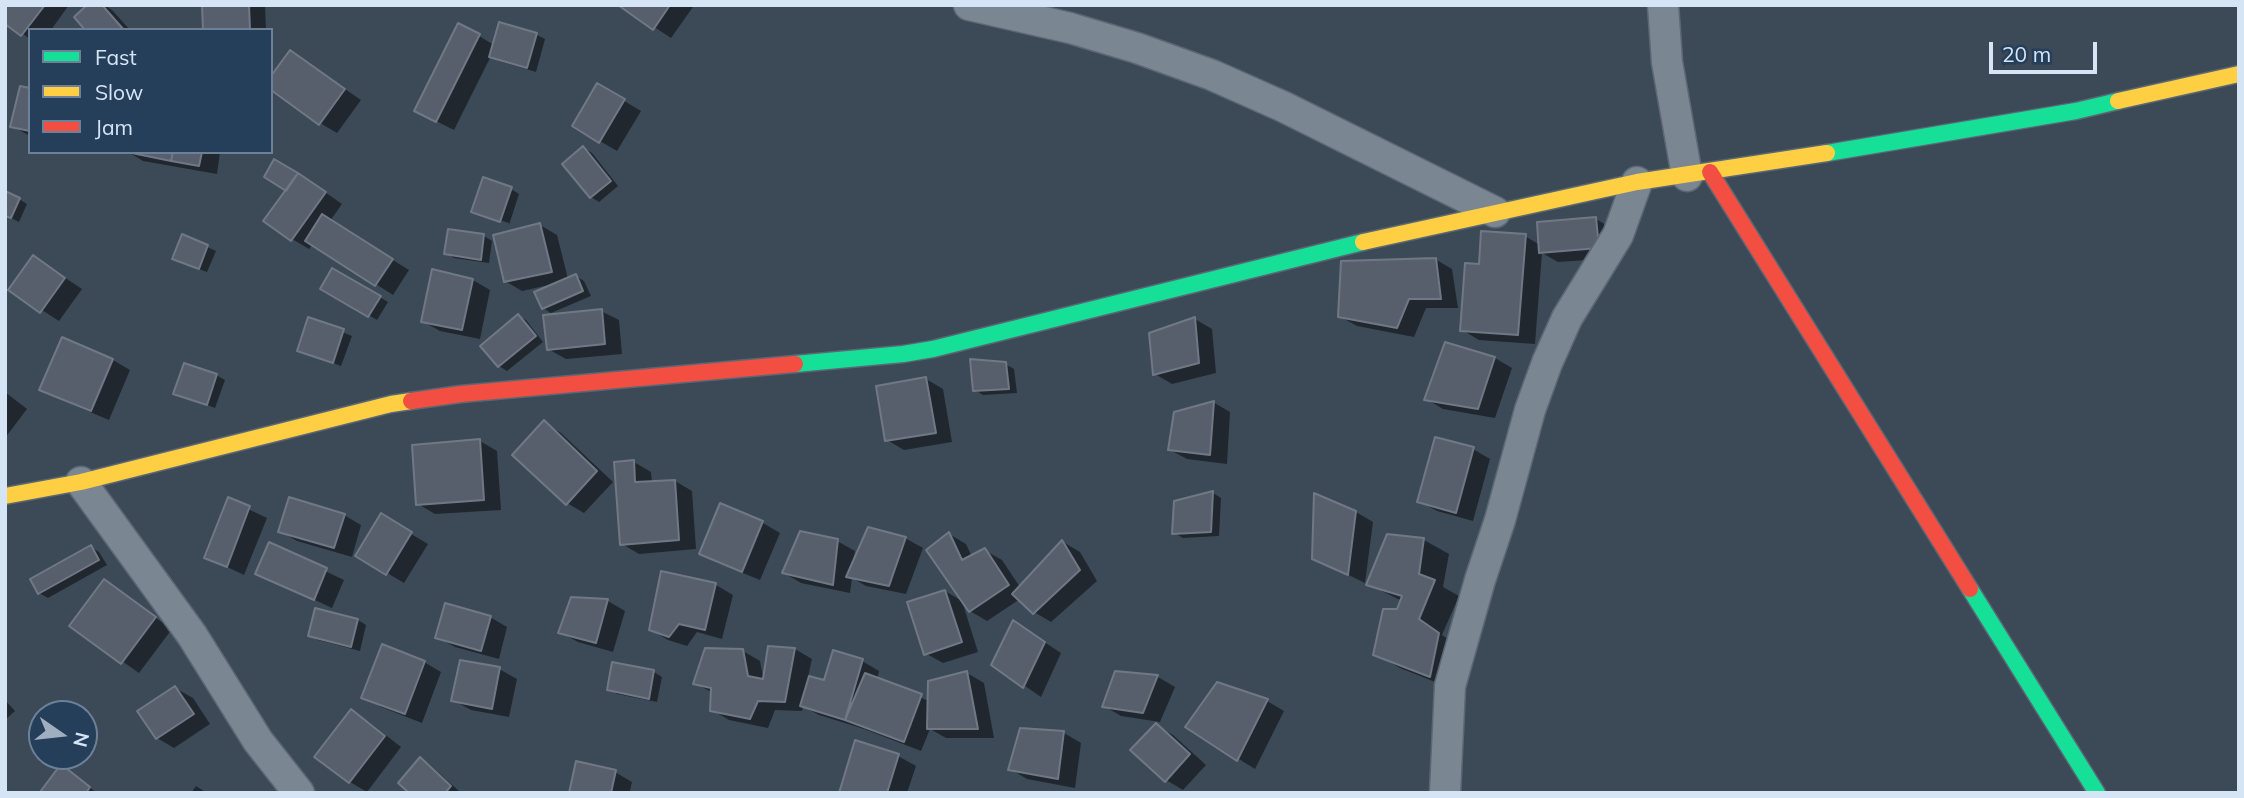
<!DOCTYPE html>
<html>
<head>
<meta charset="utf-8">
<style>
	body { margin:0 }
	#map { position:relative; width:2244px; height:798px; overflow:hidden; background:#3c4a58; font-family:Mulish,sans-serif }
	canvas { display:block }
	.frame { position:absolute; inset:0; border:7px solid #d6e5f6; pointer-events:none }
	.legend { position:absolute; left:28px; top:28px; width:245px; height:126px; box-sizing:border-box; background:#253f5a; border:2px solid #6c8198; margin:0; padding:9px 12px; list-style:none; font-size:21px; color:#d6e5f6 }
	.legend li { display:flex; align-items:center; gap:14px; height:35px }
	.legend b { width:35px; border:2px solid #6c8198 }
	.north { position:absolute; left:28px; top:700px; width:70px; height:70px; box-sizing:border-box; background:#253f5a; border:2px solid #6c8198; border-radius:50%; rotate:104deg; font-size:19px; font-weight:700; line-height:28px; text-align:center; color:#d6e5f6 }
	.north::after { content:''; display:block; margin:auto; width:24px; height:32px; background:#a0afbf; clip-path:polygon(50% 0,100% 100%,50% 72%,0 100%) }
	.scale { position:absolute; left:1989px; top:42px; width:108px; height:32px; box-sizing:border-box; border:4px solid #d6e5f6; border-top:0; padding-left:9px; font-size:21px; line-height:24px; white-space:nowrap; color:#d6e5f6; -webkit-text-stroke:5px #253f5a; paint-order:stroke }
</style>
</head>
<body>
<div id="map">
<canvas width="2244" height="798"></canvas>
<div class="frame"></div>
<ul class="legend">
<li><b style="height:9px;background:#16e098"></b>Fast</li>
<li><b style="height:9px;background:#ffcf43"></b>Slow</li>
<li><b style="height:9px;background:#f24e42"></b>Jam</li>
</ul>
<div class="north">N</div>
<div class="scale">20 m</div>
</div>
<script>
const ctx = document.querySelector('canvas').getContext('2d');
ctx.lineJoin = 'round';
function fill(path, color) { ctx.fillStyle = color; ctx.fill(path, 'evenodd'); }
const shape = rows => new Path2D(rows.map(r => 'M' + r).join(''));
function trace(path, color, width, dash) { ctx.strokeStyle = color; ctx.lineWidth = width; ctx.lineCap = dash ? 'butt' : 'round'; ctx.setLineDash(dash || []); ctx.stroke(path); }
fill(shape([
	[5,5,69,5,51,30,30,30,30,39,5,21],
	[89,5,104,5,112,10,130,30,88,30],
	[204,5,265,5,266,30,204,30],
	[621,5,691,5,693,7,671,38],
	[537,35,545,39,536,72,499,61,491,56,454,130,434,120,479,36,494,45],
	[291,52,361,100,337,133,320,123],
	[598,85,641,111,617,151,574,126],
	[30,90,30,136,12,126],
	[584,148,592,153,618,186,599,202,591,197],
	[128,152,220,152,217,174,143,161],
	[315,185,342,204,330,221,409,270,393,295,313,244,309,249,292,239],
	[511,189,519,194,509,225,509,223,473,212],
	[19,199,27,204,19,222,5,215],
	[1596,219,1613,229,1616,258,1558,262,1542,253,1535,344,1479,340,1462,330,1525,236,1540,245],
	[540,225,557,235,568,279,576,276,584,281,591,296,551,313,543,308,549,285,522,291,505,281],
	[449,231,484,236,492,241,489,263,454,258,446,253],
	[183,236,216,251,207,272,182,263],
	[34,257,82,289,59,321,11,290],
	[1435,259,1452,269,1458,308,1426,308,1414,337,1357,326,1339,316],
	[333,270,388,302,377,320,322,288],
	[433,271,473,280,490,290,480,339,440,331,422,321],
	[601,311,619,320,622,354,566,359,548,349],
	[518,316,526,320,543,342,507,371,499,366],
	[309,319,352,336,341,366,299,350],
	[1195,319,1212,329,1216,373,1172,384,1155,374],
	[63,339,113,360,130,370,109,420,59,399,41,389],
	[1495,358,1512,368,1495,418,1443,409,1426,399],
	[1005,364,1014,369,1017,393,983,395,975,390],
	[216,375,225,380,215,408,176,393],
	[926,379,943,389,952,442,904,450,887,440],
	[5,392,27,409,5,438],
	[1213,402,1230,412,1227,464,1187,459,1170,450],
	[544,423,561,433,613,482,584,513,567,503],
	[480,441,497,451,501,510,435,514,418,504],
	[1473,449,1490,459,1473,521,1437,511,1419,501],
	[634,462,651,472,652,483,675,481,692,491,696,549,639,554,622,544],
	[1213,493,1221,498,1219,536,1183,538,1174,533,1176,502],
	[229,500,267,518,244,575,206,557],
	[721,506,763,523,780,533,760,580,718,563,701,553],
	[1356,512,1373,522,1365,583,1314,558],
	[344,515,361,525,352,557,297,541,280,531],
	[381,516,428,544,404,583,357,555],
	[949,534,966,544,972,557,984,550,1002,560,1020,587,1063,542,1080,552,1097,581,1051,622,1034,612,1020,599,987,621,970,611],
	[1388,536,1424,540,1449,554,1443,587,1459,596,1442,635,1463,649,1455,690,1400,668,1375,654,1402,601,1368,584],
	[905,538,923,548,906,594,866,586,852,578,850,593,801,583,784,573,837,541,855,551,853,564],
	[270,545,344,580,332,608,258,573],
	[91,547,99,552,107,565,48,598,39,593],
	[662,573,716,585,733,595,722,639,697,632,687,646,668,640,651,630],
	[104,582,172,629,139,673,72,626],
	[945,591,962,601,978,652,943,663,925,653],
	[572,598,608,601,625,611,613,652,578,642,560,632],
	[490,617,507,627,499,659,455,647,437,637],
	[358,620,366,625,360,651,318,640,310,635],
	[1014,622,1061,653,1041,697,993,664],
	[770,648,795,649,812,659,808,677,826,682,862,661,879,671,877,679,929,701,967,673,984,683,994,738,946,738,930,729,921,751,864,729,819,715,803,706,802,711,775,710,768,728,729,720,712,710,713,693,695,683,743,651,760,661,764,682],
	[424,662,441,672,422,723,381,707,364,697],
	[614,664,654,672,662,677,657,702,617,694,609,689],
	[499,669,517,679,509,717,471,710,453,700],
	[1116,673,1158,677,1175,687,1160,722,1121,716,1104,706],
	[175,688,193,698,210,724,174,748,157,738],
	[5,700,15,711,5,720],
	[1267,701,1284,711,1255,769,1187,727],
	[352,712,369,722,401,747,367,792,350,782],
	[1156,725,1173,735,1206,765,1183,790,1166,780],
	[1064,733,1081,743,1075,788,1027,779,1010,769],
	[898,756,916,766,907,793,842,793],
	[421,760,429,764,459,791,412,793],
	[69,772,97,793,43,791],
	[615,772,632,782,630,791,637,793,571,793],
	[196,786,207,793,191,793]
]), '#0007');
const building = shape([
	[5,5,45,5,21,36,5,24,5,5],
	[87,5,102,5,124,30,85,30,74,17,87,5],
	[202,5,249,5,250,30,203,30,202,5],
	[618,5,670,5,653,30,618,5],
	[499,22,537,33,527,68,489,57,499,22],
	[458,23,480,34,436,122,414,111,458,23],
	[290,50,345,89,319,125,271,90,271,76,290,50],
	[597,83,625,99,599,143,572,126,597,83],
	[20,86,30,88,30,131,10,127,20,86],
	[583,146,611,181,590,198,562,164,583,146],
	[127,152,173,152,171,161,127,152],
	[173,152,202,152,199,166,171,161,173,152],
	[274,159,298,173,286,191,264,177,274,159],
	[298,173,326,192,291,241,263,221,298,173],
	[483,177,512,187,500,222,471,212,483,177],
	[5,191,20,198,11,218,5,216,5,191],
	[322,214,393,259,375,286,305,241,322,214],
	[1596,217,1599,248,1539,253,1537,222,1596,217],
	[540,223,552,272,504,282,493,235,540,223],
	[448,229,484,234,481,260,444,254,448,229],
	[1481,231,1526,234,1518,335,1460,331,1465,263,1479,264,1481,231],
	[182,234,208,245,199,269,172,259,182,234],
	[33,255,65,278,40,313,8,290,33,255],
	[1436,258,1441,299,1409,299,1397,328,1338,317,1341,261,1436,258],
	[332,268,381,296,368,317,320,289,332,268],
	[432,269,473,279,462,330,421,322,432,269],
	[576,274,583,291,542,309,534,292,576,274],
	[602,309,605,344,547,350,543,315,602,309],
	[518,314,536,336,498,367,480,346,518,314],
	[308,317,344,329,333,363,297,351,308,317],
	[1195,317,1199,363,1153,375,1149,333,1195,317],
	[62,337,113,359,91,411,39,390,62,337],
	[1445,342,1495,357,1478,409,1424,400,1445,342],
	[970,359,1006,362,1009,389,973,391,970,359],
	[184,363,217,374,207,405,173,394,184,363],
	[926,377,936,433,885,441,876,386,926,377],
	[1214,401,1210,455,1168,450,1174,412,1214,401],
	[544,420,597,471,566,505,512,455,544,420],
	[1435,437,1474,447,1456,513,1417,502,1435,437],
	[480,439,484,500,416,505,412,445,480,439],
	[634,460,635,482,675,480,679,540,620,545,614,462,634,460],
	[1213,491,1211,532,1172,534,1174,501,1213,491],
	[1314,493,1356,511,1348,575,1312,559,1314,493],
	[228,497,250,506,227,567,204,558,228,497],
	[289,497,345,514,334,548,278,532,289,497],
	[720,503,763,521,742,572,699,554,720,503],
	[381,513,412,532,386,575,355,556,381,513],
	[868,527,906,537,889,586,846,577,868,527],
	[800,531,838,539,833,585,782,573,800,531],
	[949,532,962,560,985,548,1009,585,969,612,926,550,949,532],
	[1387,534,1424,538,1419,574,1435,580,1419,619,1439,633,1430,677,1373,655,1383,609,1397,609,1402,596,1366,585,1387,534],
	[1062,540,1080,570,1033,614,1012,594,1062,540],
	[269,542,327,568,314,600,255,574,269,542],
	[91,545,99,560,38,594,30,579,91,545],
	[661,571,716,583,705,630,679,624,669,637,649,630,661,571],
	[104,579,156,617,121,664,69,626,104,579],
	[945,590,962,642,924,655,907,602,945,590],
	[571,597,608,599,596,643,558,633,571,597],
	[445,603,491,616,481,651,435,638,445,603],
	[315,608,358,619,351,647,308,636,315,608],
	[1013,620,1045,642,1023,688,991,665,1013,620],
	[382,644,425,661,405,714,361,698,382,644],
	[768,646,795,648,785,702,758,701,750,719,710,711,711,688,693,684,705,648,743,649,748,676,763,679,768,646],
	[833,650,863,659,845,720,800,706,809,676,824,680,833,650],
	[460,660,500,667,492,709,451,701,460,660],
	[612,662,654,670,649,699,607,690,612,662],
	[967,671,978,729,927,729,928,681,967,671],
	[1115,671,1158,675,1143,713,1102,707,1115,671],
	[865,673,922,694,904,742,845,720,865,673],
	[1217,682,1268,699,1237,761,1185,727,1217,682],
	[175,686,194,714,156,739,137,711,175,686],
	[351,709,385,736,349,783,314,757,351,709],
	[1156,723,1190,754,1165,782,1130,750,1156,723],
	[1020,728,1064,731,1058,779,1008,770,1020,728],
	[855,740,899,754,887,793,839,793,855,740],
	[420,757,451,786,445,793,409,793,398,783,420,757],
	[576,761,616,770,611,793,569,793,576,761],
	[61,764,90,787,86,793,40,792,61,764]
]);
fill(building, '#575f6c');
trace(building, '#707886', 2);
const street = shape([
	[969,5,1070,28,1137,48,1212,75,1284,107,1495,212],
	[1663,5,1667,62,1687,176],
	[81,482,192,635,258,741,299,793],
	[1445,793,1450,686,1480,580,1500,520,1530,410,1547,363,1567,318,1618,235,1637,182]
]);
const fast = shape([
	[1827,153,2076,111,2118,101],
	[795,364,903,354,933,349,1363,242],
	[1970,589,2097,793]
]);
const slow = shape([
	[2118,101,2239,74],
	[1363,242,1637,182,1827,153],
	[5,496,81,482,391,404,411,401]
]);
const jam = shape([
	[1710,172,1970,589],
	[411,401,461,394,795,364]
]);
trace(street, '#5b6774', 33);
trace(fast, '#5b6774', 19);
trace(slow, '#5b6774', 19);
trace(jam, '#5b6774', 19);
trace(street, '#7b8693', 30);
trace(fast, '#16e098', 16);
trace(slow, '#ffcf43', 16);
trace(jam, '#f24e42', 16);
</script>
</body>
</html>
